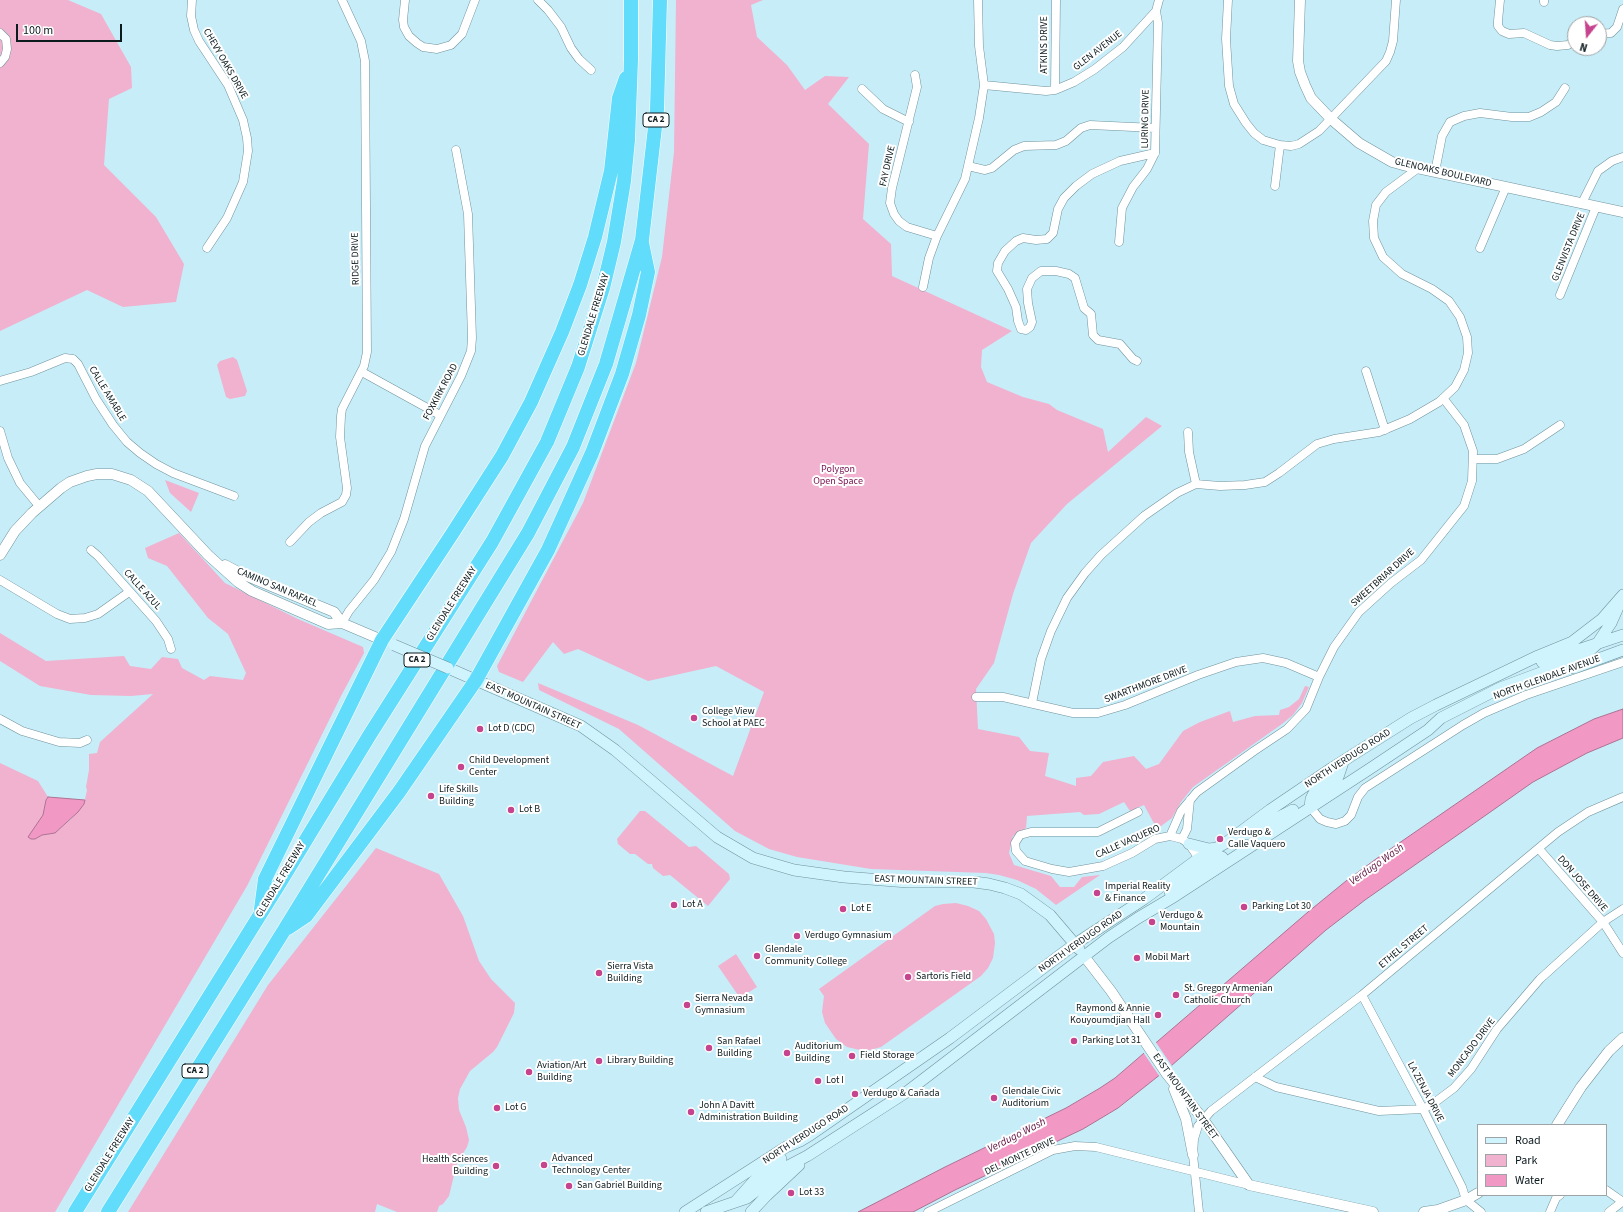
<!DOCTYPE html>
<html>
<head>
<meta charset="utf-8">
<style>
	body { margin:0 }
	#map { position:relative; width:1623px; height:1212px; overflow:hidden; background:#c7edf8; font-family:"Source Sans 3",sans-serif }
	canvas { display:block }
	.legend { position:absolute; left:1477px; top:1124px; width:130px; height:72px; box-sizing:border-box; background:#fff; border:1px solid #9ea3a5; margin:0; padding:5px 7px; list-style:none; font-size:12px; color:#0c1a1e }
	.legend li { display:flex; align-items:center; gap:8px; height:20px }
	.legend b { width:20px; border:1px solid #9ea3a5 }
	.north { position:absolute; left:1567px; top:16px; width:40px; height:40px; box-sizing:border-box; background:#fff; border:1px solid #9ea3a5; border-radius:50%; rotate:197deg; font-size:11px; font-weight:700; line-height:16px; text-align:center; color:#0c1a1e }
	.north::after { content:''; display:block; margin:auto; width:14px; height:18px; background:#c5448d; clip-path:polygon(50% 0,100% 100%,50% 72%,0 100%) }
	.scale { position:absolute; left:16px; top:24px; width:106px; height:18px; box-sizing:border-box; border:2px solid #0c1a1e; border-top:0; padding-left:5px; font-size:12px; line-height:14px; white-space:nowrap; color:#0c1a1e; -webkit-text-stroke:3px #fff; paint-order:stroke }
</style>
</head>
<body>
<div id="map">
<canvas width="1623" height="1212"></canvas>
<ul class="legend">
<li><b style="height:5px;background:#d0f4fe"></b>Road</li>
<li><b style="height:11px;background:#f0b2cf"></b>Park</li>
<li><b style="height:11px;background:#f298c4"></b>Water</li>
</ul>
<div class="north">N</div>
<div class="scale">100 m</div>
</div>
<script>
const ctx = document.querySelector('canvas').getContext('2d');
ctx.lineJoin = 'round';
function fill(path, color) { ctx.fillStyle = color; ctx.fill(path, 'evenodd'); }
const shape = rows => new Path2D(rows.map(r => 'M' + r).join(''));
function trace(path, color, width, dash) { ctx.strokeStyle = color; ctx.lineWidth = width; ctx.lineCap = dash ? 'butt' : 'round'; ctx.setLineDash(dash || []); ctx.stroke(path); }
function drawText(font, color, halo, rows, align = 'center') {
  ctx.font = font + ' "Source Sans 3",sans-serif'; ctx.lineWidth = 4; ctx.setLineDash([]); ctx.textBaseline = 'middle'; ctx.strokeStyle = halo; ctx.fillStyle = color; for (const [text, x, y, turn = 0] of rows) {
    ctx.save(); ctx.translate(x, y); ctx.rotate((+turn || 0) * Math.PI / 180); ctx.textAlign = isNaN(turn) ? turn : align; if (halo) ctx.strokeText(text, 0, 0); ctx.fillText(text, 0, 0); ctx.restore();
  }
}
fill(shape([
	[0,0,68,0,101,14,131,67,132,88,109,99,104,165,156,217,184,264,176,302,123,307,87,290,0,331],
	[676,0,763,0,751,5,757,37,787,65,805,90,825,76,849,77,828,104,869,144,863,219,891,244,892,276,1012,331,982,350,981,367,987,382,1023,397,1049,404,1057,410,1103,429,1108,452,1146,417,1162,426,1067,504,1031,543,1013,594,994,663,976,689,978,729,1019,737,1030,751,1049,753,1045,776,1076,786,1076,778,1091,776,1103,762,1134,756,1146,769,1159,764,1183,731,1200,722,1230,711,1233,722,1255,716,1279,715,1280,710,1289,707,1299,699,1305,686,1309,687,1302,703,1293,715,1282,724,1193,787,1181,802,1172,818,1157,829,1144,805,1130,811,1124,802,1099,814,1084,815,1080,812,1027,816,1026,828,1013,836,1009,853,1014,865,1051,876,1060,887,1074,887,1082,877,1100,875,1056,905,1036,889,1017,880,999,875,986,873,871,869,797,857,769,849,735,831,619,729,539,690,538,683,638,725,733,776,764,692,716,666,648,681,578,649,564,654,553,642,523,682,499,672,497,666,583,503,636,363,662,257,674,152],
	[233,357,237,360,247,391,245,396,230,399,226,397,217,365,220,361],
	[165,480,199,493,191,512,170,493],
	[179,533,225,583,298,619,363,647,364,653,341,696,247,886,55,1212,0,1212,0,763,38,781,48,797,46,800,43,815,32,832,35,839,42,835,55,833,71,819,84,804,87,790,86,787,89,770,89,754,97,753,100,742,153,694,131,696,91,695,40,686,0,661,0,633,46,661,124,656,130,666,151,669,162,657,178,659,182,668,204,680,210,676,243,680,246,673,228,634,208,618,167,566,148,558,145,548],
	[640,811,645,811,689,847,696,846,729,874,730,879,708,906,670,875,663,876,653,868,652,864,648,864,635,854,630,854,618,844,617,839],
	[376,848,439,874,463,916,479,961,491,979,515,1003,514,1013,497,1047,493,1052,470,1071,460,1089,458,1098,459,1110,466,1127,469,1140,467,1147,457,1163,449,1196,443,1204,439,1206,437,1212,397,1212,377,1204,375,1212,128,1212,268,985],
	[956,903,968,906,979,911,986,919,994,934,995,943,993,958,988,968,981,976,881,1047,870,1050,860,1050,847,1047,836,1039,825,1023,822,1012,824,996,819,989,935,906,943,904],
	[736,954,757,987,740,998,718,966]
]), '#f0b2cf');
const water = shape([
	[1623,709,1623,738,1587,753,1533,782,1365,900,1326,930,1171,1066,1118,1108,1083,1129,955,1190,913,1212,858,1212,945,1167,1066,1108,1100,1088,1115,1078,1308,912,1346,881,1376,859,1537,748,1594,719,1623,709],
	[48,797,85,800,84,804,78,812,55,833,42,835,35,839,31,839,28,837,43,815,46,800,48,797]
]);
fill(water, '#f298c4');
trace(water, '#ad7292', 1);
fill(shape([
	[1155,1041,1172,1066,1160,1077,1143,1052]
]), '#c7edf8');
const minor = shape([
	[192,0,191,16,194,30,199,41,228,85,243,120,247,138,248,151,243,182,227,218,207,248],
	[405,0,403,20,404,27,409,36,417,43,423,47,437,49,451,45,462,34,475,0],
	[538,0,548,10,561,27,571,48,579,59,591,70],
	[1228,0,1226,39,1229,86,1234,104,1246,123,1254,133,1263,140,1273,143,1280,145,1291,146,1299,144,1319,131,1386,61,1390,52,1393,41,1396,0],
	[1500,0,1498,21,1498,26,1502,31,1509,34,1524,33,1550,45,1557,46,1568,45,1575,40],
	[1544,2,1544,0],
	[0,33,6,39,7,49,5,57,0,63],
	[1599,34,1611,33,1617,27,1623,9],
	[915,75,917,87,892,188,890,203,894,214,899,221,907,227,937,236],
	[984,85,1046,91,1055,90,1074,82,1095,69,1123,47,1156,11,1159,0],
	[862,89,883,109,909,122],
	[1055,90,1056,0],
	[968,166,985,170,992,168,1014,150,1024,146,1056,145,1066,141,1081,128,1090,125,1155,128],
	[1435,172,1442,136,1450,122,1464,116,1480,113,1512,117,1529,117,1541,112,1556,102,1565,88],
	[1275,186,1280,145],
	[1582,203,1598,171,1612,161,1623,157],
	[1119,242,1122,208,1133,187,1147,169,1155,153,1158,23,1156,11],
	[1480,248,1506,187],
	[923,287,929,258,937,236,965,179,979,118,984,85,979,46,978,0],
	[1560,295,1596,207],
	[1137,361,1133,359,1120,344,1098,340,1093,335,1091,314,1084,308,1075,278,1069,274,1056,271,1041,271,1032,278,1027,289,1028,303,1032,322,1030,327,1026,330,1021,329,1018,321,1016,307,1008,289,997,271,998,263,1005,251,1016,241,1023,238,1036,240,1047,239,1053,233,1058,209,1064,198,1076,186,1092,174,1120,161,1155,153],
	[1366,371,1385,430],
	[362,372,440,415],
	[0,381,31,372,65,358,73,359,78,364,96,399,113,425,127,442,140,453,156,464,173,473,234,496],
	[0,431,8,458,20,483,39,506],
	[1188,432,1189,452,1196,484],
	[1473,459,1497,459,1524,449,1560,425],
	[290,542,309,522,321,513,342,502,346,495,347,488,340,437,341,416,342,409,364,366,367,352,365,61,361,41,342,0],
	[91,550,98,556,156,621,168,639,171,649],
	[0,580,57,614,70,619,85,618,98,614,129,592],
	[342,623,349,611,374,580,391,552,404,519,425,446,461,376,471,351,472,338,468,214,456,150],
	[976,697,1003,697,1073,713,1098,713,1125,705,1198,675,1236,662,1263,658,1286,663,1319,677],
	[1032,703,1041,659,1051,631,1067,598,1085,573,1101,555,1144,516,1177,493,1196,484,1220,486,1245,485,1265,482,1279,473,1317,444,1334,439,1379,432,1410,419,1439,402,1455,387,1464,370,1468,353,1467,337,1460,317,1449,301,1432,289,1402,274,1383,257,1374,238,1373,221,1376,205,1386,192,1417,169],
	[0,719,22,731,59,742,80,743,87,740],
	[1310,807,1320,819,1327,822,1336,824,1345,821,1351,815,1358,797,1365,788,1463,725,1484,713,1526,695,1623,662],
	[1138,812,1098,832,1031,832,1020,835,1015,843,1016,851,1025,861,1052,869,1069,872,1103,866,1132,853,1155,839,1170,836,1182,839,1189,844,1202,863],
	[1170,836,1181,811,1197,792,1254,751,1287,729,1306,709,1319,677,1334,647,1359,612,1391,583,1421,560,1464,506,1472,481,1473,451,1464,425,1443,398],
	[1182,839,1187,829,1190,800],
	[1539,849,1603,922,1623,953],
	[1362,995,1423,1109,1462,1187,1466,1200,1481,1212],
	[1255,1077,1276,1087,1379,1111,1423,1109,1434,1103,1454,1088,1471,1069,1497,1029,1540,979,1603,922,1623,909],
	[1606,1190,1623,1202],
	[928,1212,1053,1150,1075,1146,1096,1147,1249,1185],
	[1199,1212,1193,1155,1194,1139,1198,1126,1211,1111,1362,995,1558,832,1588,812,1623,797],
	[1550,1212,1556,1198,1560,1195],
	[1609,1212,1622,1202]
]);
const tertiary = shape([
	[1300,0,1298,61,1300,72,1305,85,1311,98,1331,119,1359,143,1392,162,1403,165,1623,212],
	[0,555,15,531,32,513,61,488,70,482,87,476,97,474,112,474,131,480,148,491,208,555,238,582,252,591,328,624,342,623],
	[225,565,242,574,334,612,342,623,382,640],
	[1084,956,1111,991,1166,1073,1203,1119,1249,1185,1373,1212],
	[1174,1089,1186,1119,1193,1155],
	[1557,1125,1581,1087,1609,1051,1623,1038],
	[1424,1212,1438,1210,1466,1200,1478,1193]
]);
const secondary = shape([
	[1542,662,1623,635],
	[448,668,581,726,615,750,717,837,753,858,794,870,844,877,908,882,974,882,989,884,1005,888,1021,894,1050,915,1079,949],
	[1574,668,1623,650],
	[1310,807,1311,799,1314,793,1338,777,1343,762],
	[1246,834,1293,810],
	[1189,844,1209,849,1218,848],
	[1170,892,1204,867,1222,857],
	[736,1201,754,1181,781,1159],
	[685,1212,786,1147,800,1141,810,1135,950,1038,1075,944,1144,899,1198,859,1227,842,1270,810,1332,768,1411,718,1436,705,1538,656,1572,642,1602,619,1623,595],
	[706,1212,747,1198,786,1167,807,1156,908,1091,1108,938,1138,918,1175,896,1371,768,1428,730,1441,718,1500,688,1583,657,1597,644,1611,623,1619,605],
	[751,1212,767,1195,799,1165]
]);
const motorway = shape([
	[261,909,265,879,382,640,452,534,502,456,531,402,562,332,580,285,595,237,611,171,619,98,626,78],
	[288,928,306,916,399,792,476,680,548,550,592,453,622,374,639,315,648,272,642,243],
	[75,1212,281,881,369,736,492,542,547,442,578,367,603,288,614,242,624,181,628,140,631,60,631,0],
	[108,1212,283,932,528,533,573,447,606,364,642,240,657,110,660,0]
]);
trace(minor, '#70939d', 9);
trace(tertiary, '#70939d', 11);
trace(secondary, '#70939d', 12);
trace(motorway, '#fff', 15);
trace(minor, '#fff', 8);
trace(tertiary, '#fff', 10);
trace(secondary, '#d0f4fe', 11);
trace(motorway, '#61dcfb', 14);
const secondaryBridge = shape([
	[394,645,448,668]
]);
trace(secondaryBridge, '#70939d', 12, []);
trace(secondaryBridge, '#d0f4fe', 11);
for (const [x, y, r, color] of [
	[694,718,4,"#c5448d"],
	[480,729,4,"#c5448d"],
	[461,767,4,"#c5448d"],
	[431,796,4,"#c5448d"],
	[511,810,4,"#c5448d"],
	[1220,839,4,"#c5448d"],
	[1097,893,4,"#c5448d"],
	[674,905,4,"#c5448d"],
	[1244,907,4,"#c5448d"],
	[843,909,4,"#c5448d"],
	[1152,922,4,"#c5448d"],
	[797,936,4,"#c5448d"],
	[757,956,4,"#c5448d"],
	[1137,958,4,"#c5448d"],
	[599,973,4,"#c5448d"],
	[908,977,4,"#c5448d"],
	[1176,995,4,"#c5448d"],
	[687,1005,4,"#c5448d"],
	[1158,1015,4,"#c5448d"],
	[1074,1041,4,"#c5448d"],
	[709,1048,4,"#c5448d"],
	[787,1053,4,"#c5448d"],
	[852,1056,4,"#c5448d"],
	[599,1061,4,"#c5448d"],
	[529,1072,4,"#c5448d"],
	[818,1081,4,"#c5448d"],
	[855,1094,4,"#c5448d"],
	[994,1098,4,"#c5448d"],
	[497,1108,4,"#c5448d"],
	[691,1112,4,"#c5448d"],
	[544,1165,4,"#c5448d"],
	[496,1166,4,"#c5448d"],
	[569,1186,4,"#c5448d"],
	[791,1193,4,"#c5448d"]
]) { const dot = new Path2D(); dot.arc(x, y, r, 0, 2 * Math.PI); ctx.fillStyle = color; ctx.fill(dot); trace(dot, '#fff', 1.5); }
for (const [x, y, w] of [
	[656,120,26],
	[417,660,26],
	[195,1071,26]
]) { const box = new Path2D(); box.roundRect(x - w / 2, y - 7, w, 14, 3); ctx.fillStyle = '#fff'; ctx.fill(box); trace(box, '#0c1a1e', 1); }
drawText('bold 9px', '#0c1a1e', null, [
	["CA 2",656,120],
	["CA 2",417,660],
	["CA 2",195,1071]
]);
drawText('10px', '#0c1a1e', '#fff', [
	["ATKINS DRIVE",1045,45,-90],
	["GLEN AVENUE",1098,51,-38],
	["CHEVY OAKS DRIVE",225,64,60],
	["LURING DRIVE",1146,119,-89],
	["FAY DRIVE",888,166,-77],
	["GLENOAKS BOULEVARD",1443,173,13],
	["GLENVISTA DRIVE",1569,247,-68],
	["RIDGE DRIVE",356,259,-91],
	["GLENDALE FREEWAY",594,315,-73],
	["FOXKIRK ROAD",441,392,-62],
	["CALLE AMABLE",107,394,59],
	["SWEETBRIAR DRIVE",1383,578,-42],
	["CAMINO SAN RAFAEL",277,588,23],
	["CALLE AZUL",142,590,48],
	["GLENDALE FREEWAY",452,604,-58],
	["NORTH GLENDALE AVENUE",1547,678,-20],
	["SWARTHMORE DRIVE",1146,685,-21],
	["EAST MOUNTAIN STREET",533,706,24],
	["NORTH VERDUGO ROAD",1348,759,-33],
	["CALLE VAQUERO",1128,842,-24],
	["GLENDALE FREEWAY",281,880,-59],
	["EAST MOUNTAIN STREET",926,881,2],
	["DON JOSE DRIVE",1582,884,49],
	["NORTH VERDUGO ROAD",1081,942,-35],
	["ETHEL STREET",1404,947,-40],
	["MONCADO DRIVE",1472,1048,-53],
	["LA ZENJA DRIVE",1425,1092,62],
	["EAST MOUNTAIN STREET",1185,1097,54],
	["NORTH VERDUGO ROAD",806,1135,-33],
	["GLENDALE FREEWAY",110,1155,-58],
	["DEL MONTE DRIVE",1020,1157,-25]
]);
drawText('10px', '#7a1051', '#fff', [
	["Polygon",838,470],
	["Open Space",838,482]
]);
drawText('10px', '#0c1a1e', '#fff', [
	["College View",702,712],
	["School at PAEC",702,724],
	["Lot D (CDC)",488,729],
	["Child Development",469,761],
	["Center",469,773],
	["Life Skills",439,790],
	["Building",439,802],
	["Lot B",519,810],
	["Verdugo &",1228,833],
	["Calle Vaquero",1228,845],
	["Imperial Reality",1105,887],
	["& Finance",1105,899],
	["Lot A",682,905],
	["Parking Lot 30",1252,907],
	["Lot E",851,909],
	["Verdugo &",1160,916],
	["Mountain",1160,928],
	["Verdugo Gymnasium",805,936],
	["Glendale",765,950],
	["Community College",765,962],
	["Mobil Mart",1145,958],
	["Sierra Vista",607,967],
	["Building",607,979],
	["Sartoris Field",916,977],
	["St. Gregory Armenian",1184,989],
	["Catholic Church",1184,1001],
	["Sierra Nevada",695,999],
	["Gymnasium",695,1011],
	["Raymond & Annie",1150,1009,"right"],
	["Kouyoumdjian Hall",1150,1021,"right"],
	["Parking Lot 31",1082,1041],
	["San Rafael",717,1042],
	["Building",717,1054],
	["Auditorium",795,1047],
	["Building",795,1059],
	["Field Storage",860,1056],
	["Library Building",607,1061],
	["Aviation/Art",537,1066],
	["Building",537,1078],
	["Lot I",826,1081],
	["Glendale Civic",1002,1092],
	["Auditorium",1002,1104],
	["Verdugo & Cañada",863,1094],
	["John A Davitt",699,1106],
	["Administration Building",699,1118],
	["Lot G",505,1108],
	["Advanced",552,1159],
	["Technology Center",552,1171],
	["Health Sciences",488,1160,"right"],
	["Building",488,1172,"right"],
	["San Gabriel Building",577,1186],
	["Lot 33",799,1193]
], 'left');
drawText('italic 11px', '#601240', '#fff', [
	["Verdugo Wash",1377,865,-35],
	["Verdugo Wash",1017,1136,-27]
]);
</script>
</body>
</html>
